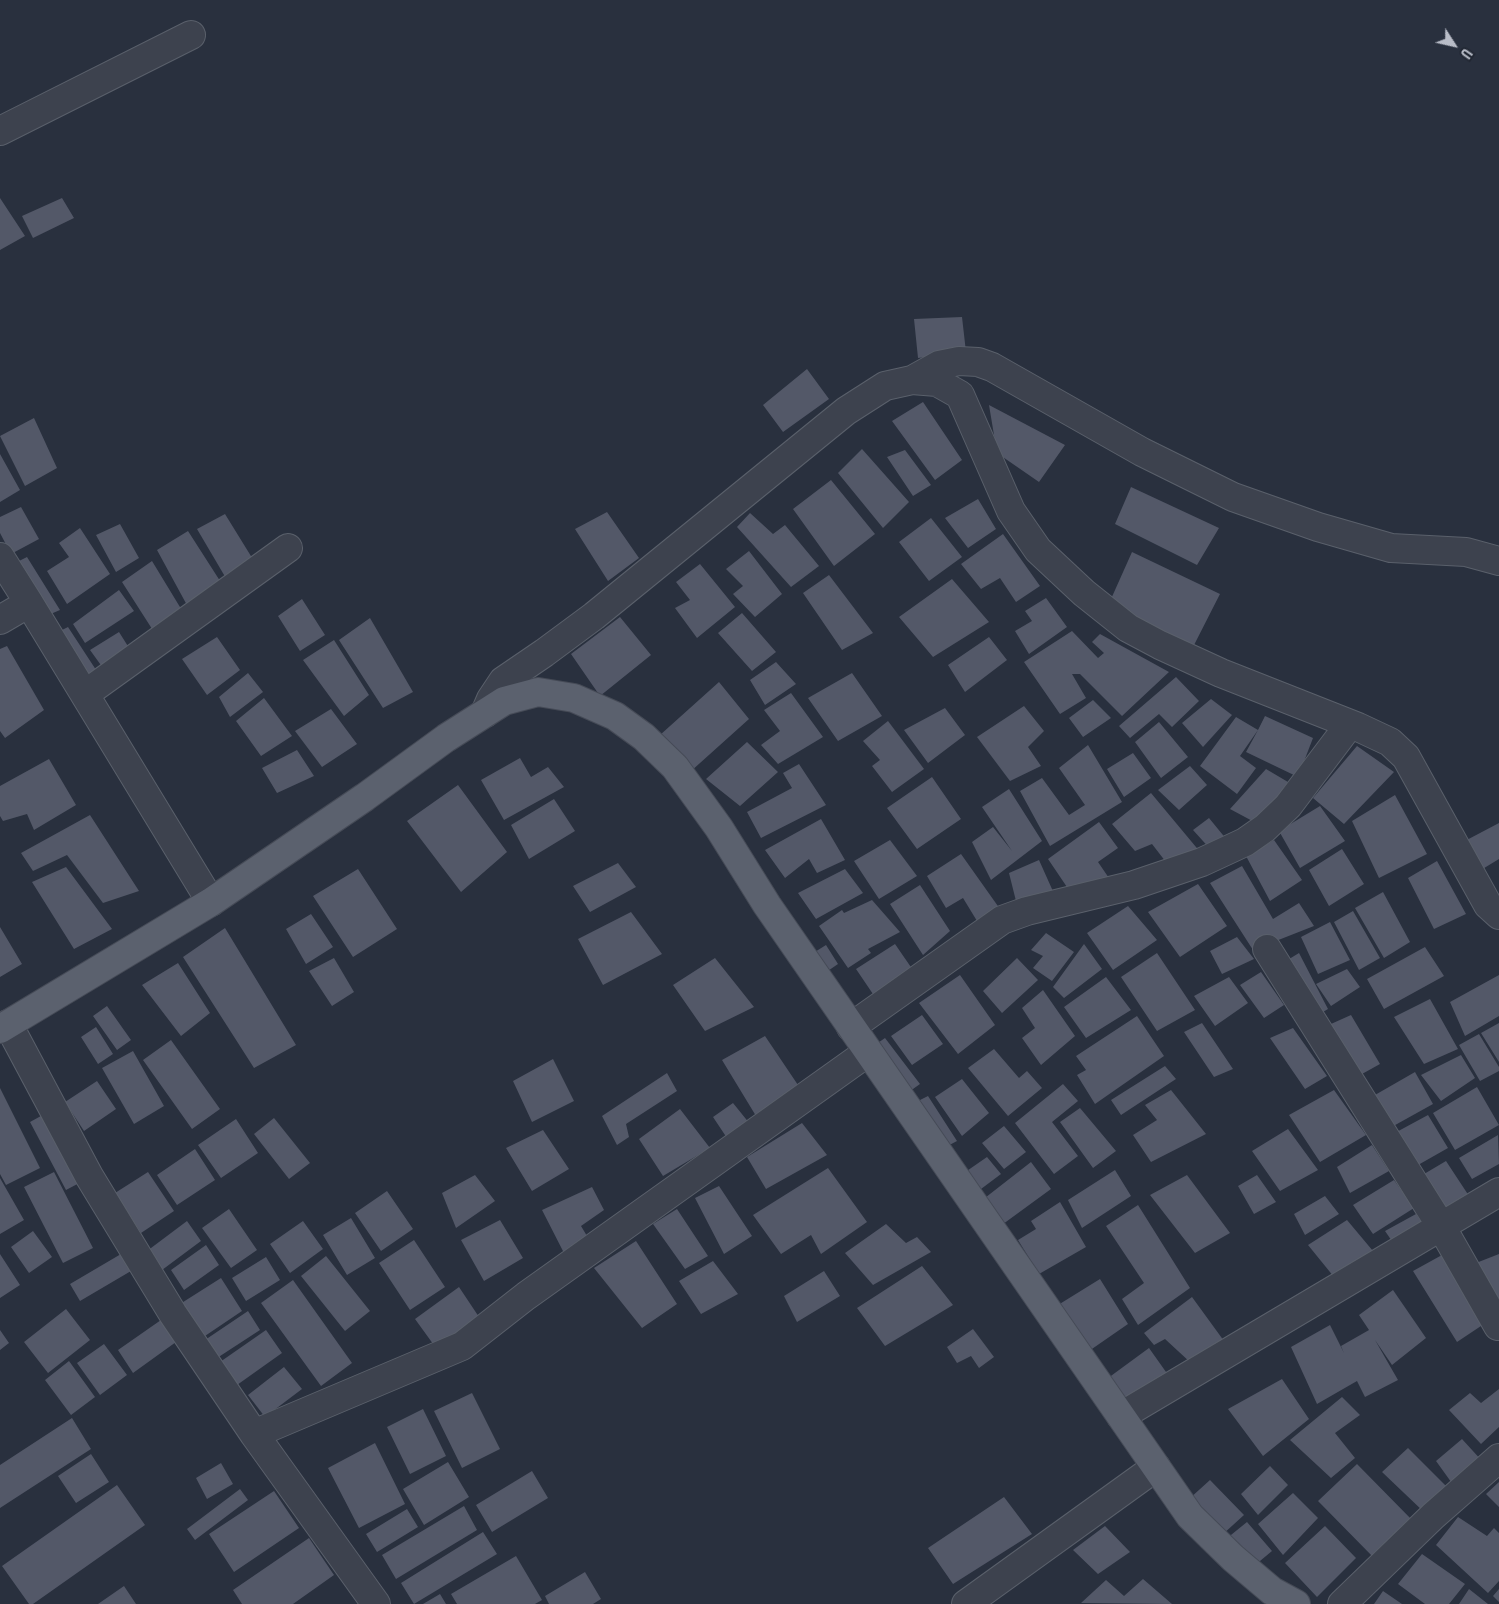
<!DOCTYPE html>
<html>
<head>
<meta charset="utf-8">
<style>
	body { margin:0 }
	#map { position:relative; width:1499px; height:1604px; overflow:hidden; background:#29303e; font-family:"Roboto Condensed",sans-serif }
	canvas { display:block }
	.north { position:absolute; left:1429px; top:20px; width:50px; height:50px; -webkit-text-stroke:4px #212733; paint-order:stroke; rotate:125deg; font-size:14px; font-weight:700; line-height:20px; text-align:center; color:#b9bdc8 }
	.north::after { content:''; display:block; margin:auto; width:18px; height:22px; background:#b9bdc8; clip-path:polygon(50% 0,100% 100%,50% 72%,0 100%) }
</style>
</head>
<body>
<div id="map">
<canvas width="1499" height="1604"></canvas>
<div class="north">U</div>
</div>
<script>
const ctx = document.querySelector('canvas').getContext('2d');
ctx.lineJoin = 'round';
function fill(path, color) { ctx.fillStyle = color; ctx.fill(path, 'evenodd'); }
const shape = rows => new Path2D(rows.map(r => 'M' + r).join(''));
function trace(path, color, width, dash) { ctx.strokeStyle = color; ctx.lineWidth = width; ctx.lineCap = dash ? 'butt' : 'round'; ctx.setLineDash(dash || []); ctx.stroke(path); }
fill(shape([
	[0,198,25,236,0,250],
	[62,198,74,218,33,238,22,216],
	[962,317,966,352,918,358,914,319],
	[807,369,829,399,783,432,763,405],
	[923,402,962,460,935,480,892,421],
	[989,405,1065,445,1039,482,997,453],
	[34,418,57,468,25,486,0,436],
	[862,449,909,502,883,528,838,473],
	[905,450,931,485,913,496,887,457],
	[0,454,20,490,0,502],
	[831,480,875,534,834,566,793,509],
	[1131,487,1219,528,1197,565,1115,524],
	[978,499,996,529,968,548,945,518],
	[21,507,39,539,11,554,0,533,0,517],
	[607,512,639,558,608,581,575,529],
	[750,513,773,534,785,525,819,566,791,587,737,527],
	[225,514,254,561,227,580,197,529],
	[931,518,962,557,929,581,899,542],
	[120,524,139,558,116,572,96,535],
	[80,528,110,574,67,604,47,571,69,557,59,543],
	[188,531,222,584,188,607,157,550],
	[1003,534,1040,586,1016,602,1000,578,981,589,961,564],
	[749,551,782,594,755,617,733,594,743,586,726,569],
	[1132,552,1220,594,1192,649,1140,622,1111,599],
	[27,557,60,610,46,616,15,563],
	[152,561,183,612,154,632,122,582],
	[700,564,735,607,697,638,675,608,690,600,676,582],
	[829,575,873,633,842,650,803,593],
	[952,579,989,622,933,657,899,617],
	[119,590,134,611,85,643,73,624],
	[1046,598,1067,627,1029,654,1015,631,1032,621,1025,611],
	[302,599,325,635,300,651,278,616],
	[742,613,776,652,752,671,718,633],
	[620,617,651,655,600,696,571,654],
	[370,618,413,692,383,708,339,640],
	[68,627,100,676,86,684,56,633],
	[1072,631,1098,658,1104,653,1092,642,1100,634,1169,672,1122,716,1080,674,1072,674,1086,698,1060,714,1024,662],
	[119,632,131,651,103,668,90,650],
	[217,637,240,670,207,695,182,659],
	[989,637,1007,660,965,692,948,665],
	[334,640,369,695,344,716,303,660],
	[7,646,44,710,5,738,0,731,0,649],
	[776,662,796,684,765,705,750,680],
	[248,673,263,692,230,717,219,697],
	[852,673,882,716,838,741,808,698],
	[1176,677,1199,701,1172,727,1159,714,1130,738,1119,726],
	[719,682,749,719,690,772,660,735],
	[791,693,823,737,778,764,761,745,780,731,764,710],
	[264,698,292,736,261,756,236,721],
	[1211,699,1232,715,1203,747,1182,723],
	[1093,700,1111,718,1083,737,1069,718],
	[1024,706,1044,731,1028,747,1041,766,1010,781,977,737],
	[945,708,965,735,928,763,904,730],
	[331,709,357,744,322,767,295,731],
	[1265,716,1313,738,1298,777,1246,752,1258,730,1240,756,1256,768,1237,794,1200,766,1236,717,1258,730],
	[888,721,924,769,892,792,872,766,880,760,863,741],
	[1159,722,1188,757,1161,778,1135,742],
	[747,742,778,772,740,806,706,779],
	[1088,745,1122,802,1050,846,1020,791,1042,778,1069,815,1085,805,1059,768],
	[1357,746,1394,772,1344,824,1313,798],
	[297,750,314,776,277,793,262,768],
	[1133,753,1151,778,1124,797,1107,769],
	[520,758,531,777,548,767,564,787,504,820,481,780],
	[49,759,76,805,34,830,27,814,3,821,0,816,0,786],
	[799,764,826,805,761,838,747,812,792,788,783,773],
	[1190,766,1207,785,1179,810,1158,790],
	[1266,769,1288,782,1258,824,1230,809],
	[932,777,961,819,917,849,887,808],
	[458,785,507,852,461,892,407,821],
	[1009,789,1042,841,991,880,972,842,993,827,1012,851,982,807],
	[1151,793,1201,853,1169,866,1152,844,1135,851,1112,824],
	[1395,795,1427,854,1379,878,1352,821],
	[554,799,575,831,529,859,511,825],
	[1320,806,1345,841,1300,868,1279,831],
	[90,815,139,891,103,903,67,855,33,871,21,853],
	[1209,818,1227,840,1212,851,1193,830],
	[821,819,845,860,817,873,809,859,785,878,765,850],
	[1099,822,1118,848,1098,862,1111,881,1071,893,1048,859],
	[1499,823,1499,859,1476,873,1461,843],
	[890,840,917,876,879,899,854,861],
	[1274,840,1302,880,1270,901,1246,856],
	[1342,849,1364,884,1329,906,1309,870],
	[961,854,1000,909,977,921,963,898,946,908,927,876],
	[1039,860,1056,898,1018,909,1009,873],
	[1437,861,1466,914,1434,929,1408,878],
	[618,863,636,887,590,912,573,886],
	[1242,866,1273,919,1299,903,1314,926,1253,950,1210,883],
	[66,867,112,929,74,949,32,882],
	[358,869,397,929,353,957,313,896],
	[845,869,863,893,816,919,798,893],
	[1198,884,1227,926,1180,957,1148,912],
	[920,885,950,931,923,955,890,904],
	[1383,892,1410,942,1384,958,1355,908],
	[872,900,900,932,868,949,871,953,848,968,819,926,842,910,844,913],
	[1128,906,1157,940,1113,970,1087,933],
	[1353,911,1380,958,1359,970,1334,922],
	[631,912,662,954,603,985,578,939],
	[311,914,333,947,306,964,286,929],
	[1330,922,1350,960,1318,974,1301,937],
	[0,927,22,964,0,977],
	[225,928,296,1045,254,1068,183,957],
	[1046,933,1074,952,1052,981,1033,968,1043,956,1031,950],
	[1237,937,1254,959,1222,974,1210,951],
	[895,944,915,973,877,1000,856,969],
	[1084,944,1102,969,1064,998,1053,987],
	[826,945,838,964,822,975,810,955],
	[1425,947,1444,976,1384,1009,1367,979],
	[1157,953,1195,1010,1157,1031,1121,977],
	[1299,953,1328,1009,1313,1018,1281,964],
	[334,958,354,992,332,1006,309,971],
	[715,958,754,1007,705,1031,673,985],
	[1017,958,1038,980,1002,1013,983,991],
	[178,963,210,1013,181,1036,142,985],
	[1347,969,1360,987,1331,1006,1316,984],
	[1261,972,1284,1005,1264,1018,1240,985],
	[960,975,995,1025,958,1054,919,1003],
	[1499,975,1499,1016,1465,1036,1450,1002],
	[1106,977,1131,1010,1086,1038,1064,1007],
	[1229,977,1248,1003,1215,1026,1194,996],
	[1043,990,1075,1036,1041,1065,1022,1038,1035,1028,1022,1008],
	[1430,999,1458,1049,1424,1064,1394,1017],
	[107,1006,131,1040,117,1050,93,1016],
	[922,1015,943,1044,912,1065,891,1036],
	[1351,1015,1380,1064,1353,1079,1322,1028],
	[1137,1016,1164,1056,1095,1104,1077,1075,1086,1070,1076,1056],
	[1202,1023,1233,1069,1214,1077,1184,1032],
	[1499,1023,1499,1062,1481,1033],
	[96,1027,113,1054,98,1064,81,1037],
	[1293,1028,1327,1076,1305,1089,1270,1038],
	[1479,1034,1499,1067,1499,1071,1480,1081,1459,1045],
	[765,1036,798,1085,756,1116,722,1060],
	[885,1038,920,1084,906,1094,872,1047],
	[171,1040,220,1109,192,1129,143,1060],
	[994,1049,1019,1078,1027,1071,1042,1088,1008,1116,968,1068],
	[133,1051,164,1106,134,1124,102,1068],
	[1461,1055,1475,1078,1441,1101,1421,1075],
	[553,1059,574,1101,532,1122,513,1081],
	[1165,1066,1176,1079,1121,1115,1111,1100],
	[1415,1072,1433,1104,1388,1129,1368,1099],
	[667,1073,677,1091,626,1124,629,1137,617,1145,602,1116],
	[962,1079,989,1113,962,1136,935,1097],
	[97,1081,116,1109,84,1131,65,1102],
	[1063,1084,1078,1101,1052,1122,1078,1156,1054,1174,1015,1123],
	[1477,1087,1499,1125,1455,1150,1433,1113],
	[0,1088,40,1168,6,1185,0,1174],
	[1171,1090,1206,1134,1151,1162,1133,1135,1157,1120,1145,1105],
	[1334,1090,1366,1135,1320,1162,1289,1115],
	[928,1096,957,1141,942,1149,914,1103],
	[733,1103,750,1124,727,1138,713,1117],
	[1080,1108,1116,1151,1093,1168,1060,1122],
	[680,1109,710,1148,663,1176,639,1139],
	[50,1111,85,1180,66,1190,30,1122],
	[1428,1115,1448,1148,1411,1169,1391,1135],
	[274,1118,310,1163,289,1179,254,1134],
	[236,1119,258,1153,221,1178,198,1145],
	[802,1123,827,1155,766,1189,747,1157],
	[1004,1126,1026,1152,1004,1169,982,1143],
	[1288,1129,1318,1170,1280,1191,1252,1151],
	[543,1130,569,1169,532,1191,506,1148],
	[1498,1135,1499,1164,1472,1179,1459,1158],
	[1372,1145,1389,1171,1350,1193,1337,1167],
	[195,1149,215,1180,177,1205,157,1175],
	[987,1157,1001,1174,973,1195,961,1175],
	[1446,1161,1471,1199,1442,1217,1419,1177],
	[1031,1162,1051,1189,999,1227,981,1201],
	[828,1168,867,1222,821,1254,811,1235,781,1254,753,1215],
	[1115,1170,1131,1196,1082,1228,1068,1200],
	[54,1172,93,1248,63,1263,24,1187],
	[148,1172,174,1211,141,1233,115,1193],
	[475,1175,495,1201,456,1228,442,1193],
	[1187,1175,1230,1233,1195,1253,1150,1195],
	[1257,1175,1276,1202,1254,1214,1238,1186],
	[0,1178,24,1220,0,1234],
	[1394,1180,1414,1208,1373,1234,1353,1205],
	[719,1186,752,1236,724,1254,695,1198],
	[592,1187,604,1210,581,1226,590,1241,565,1255,542,1210],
	[387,1191,413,1229,381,1251,355,1213],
	[1325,1196,1339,1214,1305,1235,1294,1214],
	[1060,1202,1086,1247,1039,1274,1018,1240,1036,1229,1031,1221],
	[1138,1205,1190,1288,1138,1325,1122,1299,1144,1283,1106,1226],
	[229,1209,257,1250,231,1268,202,1228],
	[677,1209,708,1256,685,1269,653,1224],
	[1416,1214,1426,1229,1396,1247,1385,1231],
	[351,1218,375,1258,347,1275,323,1235],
	[500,1220,523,1258,484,1281,461,1240],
	[1347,1220,1373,1251,1334,1277,1308,1245],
	[187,1221,201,1241,162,1270,147,1251],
	[303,1221,323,1249,290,1273,270,1244],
	[886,1224,906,1243,917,1237,931,1252,873,1285,845,1253],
	[33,1231,52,1257,29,1273,11,1247],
	[414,1240,445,1287,410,1310,379,1263],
	[636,1241,677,1304,642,1328,594,1268],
	[206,1245,219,1265,184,1290,171,1270],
	[0,1254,20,1285,0,1298],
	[121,1254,131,1271,80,1301,70,1284],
	[1499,1254,1499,1304,1476,1263],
	[1442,1255,1484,1324,1457,1342,1413,1271],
	[326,1256,370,1311,345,1331,301,1276],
	[266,1257,280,1280,246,1301,232,1278],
	[713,1261,738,1294,701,1314,679,1281],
	[922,1266,953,1305,885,1346,857,1308],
	[824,1271,840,1296,797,1322,784,1296],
	[221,1278,242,1311,202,1338,180,1304],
	[1100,1279,1128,1324,1089,1351,1058,1305],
	[293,1280,352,1363,321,1386,261,1303],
	[459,1287,479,1317,436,1348,415,1319],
	[1393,1290,1426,1338,1392,1365,1375,1340,1398,1380,1365,1397,1357,1381,1317,1404,1291,1347,1330,1325,1344,1353,1341,1346,1369,1330,1359,1315],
	[1192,1297,1224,1341,1191,1363,1165,1339,1154,1345,1144,1333],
	[66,1309,90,1340,48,1373,24,1342],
	[248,1311,260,1330,214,1360,202,1342],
	[161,1320,176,1342,133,1373,118,1350],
	[973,1329,994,1357,979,1368,971,1356,957,1363,947,1347],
	[0,1330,9,1343,0,1350],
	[266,1330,282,1353,237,1385,220,1362],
	[104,1344,127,1375,100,1395,77,1363],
	[1149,1348,1171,1379,1122,1409,1104,1381],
	[69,1361,95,1397,71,1415,45,1380],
	[284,1367,302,1389,265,1417,248,1395],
	[1282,1379,1309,1419,1263,1456,1228,1409],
	[1499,1389,1499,1427,1481,1444,1449,1410,1470,1393,1481,1403],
	[472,1393,500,1449,462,1468,434,1411],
	[1342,1397,1360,1415,1335,1433,1355,1458,1331,1478,1290,1440],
	[423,1409,446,1456,410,1474,387,1427],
	[72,1418,91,1449,0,1508,0,1465],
	[1462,1439,1483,1462,1454,1486,1436,1461],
	[375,1443,405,1504,359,1528,328,1468],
	[1408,1448,1451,1491,1425,1513,1382,1472],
	[91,1454,109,1482,76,1503,58,1476],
	[448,1462,469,1497,424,1525,403,1489],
	[221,1463,233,1484,207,1499,196,1478],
	[1357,1464,1414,1522,1375,1559,1318,1501],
	[1270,1466,1288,1485,1258,1515,1241,1494],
	[532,1471,548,1498,492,1532,476,1505],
	[1210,1480,1244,1515,1222,1535,1189,1499],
	[1499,1482,1499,1507,1486,1494],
	[117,1485,145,1525,33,1604,29,1604,2,1566],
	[240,1489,248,1500,195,1540,187,1529],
	[274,1491,299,1528,234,1572,209,1534],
	[1293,1493,1318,1518,1283,1555,1258,1524],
	[1004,1497,1032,1534,953,1584,928,1548],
	[464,1506,477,1530,396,1579,382,1555],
	[407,1509,418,1527,377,1552,366,1534],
	[1458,1517,1487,1536,1494,1528,1499,1533,1499,1581,1488,1593,1436,1545],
	[1247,1522,1272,1551,1254,1566,1226,1539],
	[1105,1526,1130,1552,1098,1574,1073,1550],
	[1325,1526,1356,1558,1317,1597,1285,1563],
	[483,1532,497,1554,414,1604,401,1583],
	[309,1538,334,1575,293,1604,242,1604,233,1590],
	[1422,1554,1465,1584,1449,1604,1425,1604,1398,1584],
	[516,1556,542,1600,535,1604,457,1604,451,1594],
	[585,1572,601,1599,593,1604,549,1604,545,1596],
	[1143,1579,1172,1604,1081,1603,1106,1580,1124,1596],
	[124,1586,136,1604,98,1604],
	[1469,1589,1488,1604,1459,1604],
	[1499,1589,1499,1602,1493,1596],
	[1383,1591,1402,1604,1374,1604],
	[440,1594,446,1604,423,1604]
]), '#535868');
const minor = shape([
	[0,131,191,35],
	[912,380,939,365,959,361,978,362,992,367,1142,452,1233,497,1318,527,1391,548,1466,552,1499,561],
	[0,557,29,603],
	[0,620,29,603,211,902],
	[85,694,288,548],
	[485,713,491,699,503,681,544,653,594,616,846,411,885,386,912,380,937,382,960,395,1011,511,1038,550,1084,593,1128,628,1160,645,1221,673,1358,727,1390,742,1406,757,1488,905,1499,915],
	[1267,949,1441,1226,1498,1326],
	[8,1024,89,1176,173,1314,254,1434,376,1604],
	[851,1027,1002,920,1027,911,1134,885,1202,862,1245,842,1265,828,1288,806,1350,724],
	[1121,1416,1499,1192],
	[254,1434,462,1346,526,1296,868,1052],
	[966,1604,1156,1467],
	[1342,1604,1433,1516,1499,1458]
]);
const major = shape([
	[0,1029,211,902,365,797,446,738,504,701,538,692,574,698,615,716,644,737,675,767,719,828,767,905,1190,1516,1233,1558,1272,1591,1296,1604]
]);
trace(minor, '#5a606b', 30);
trace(major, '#464b57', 30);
trace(minor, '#3d424e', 28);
trace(major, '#5b616e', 28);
</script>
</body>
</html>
